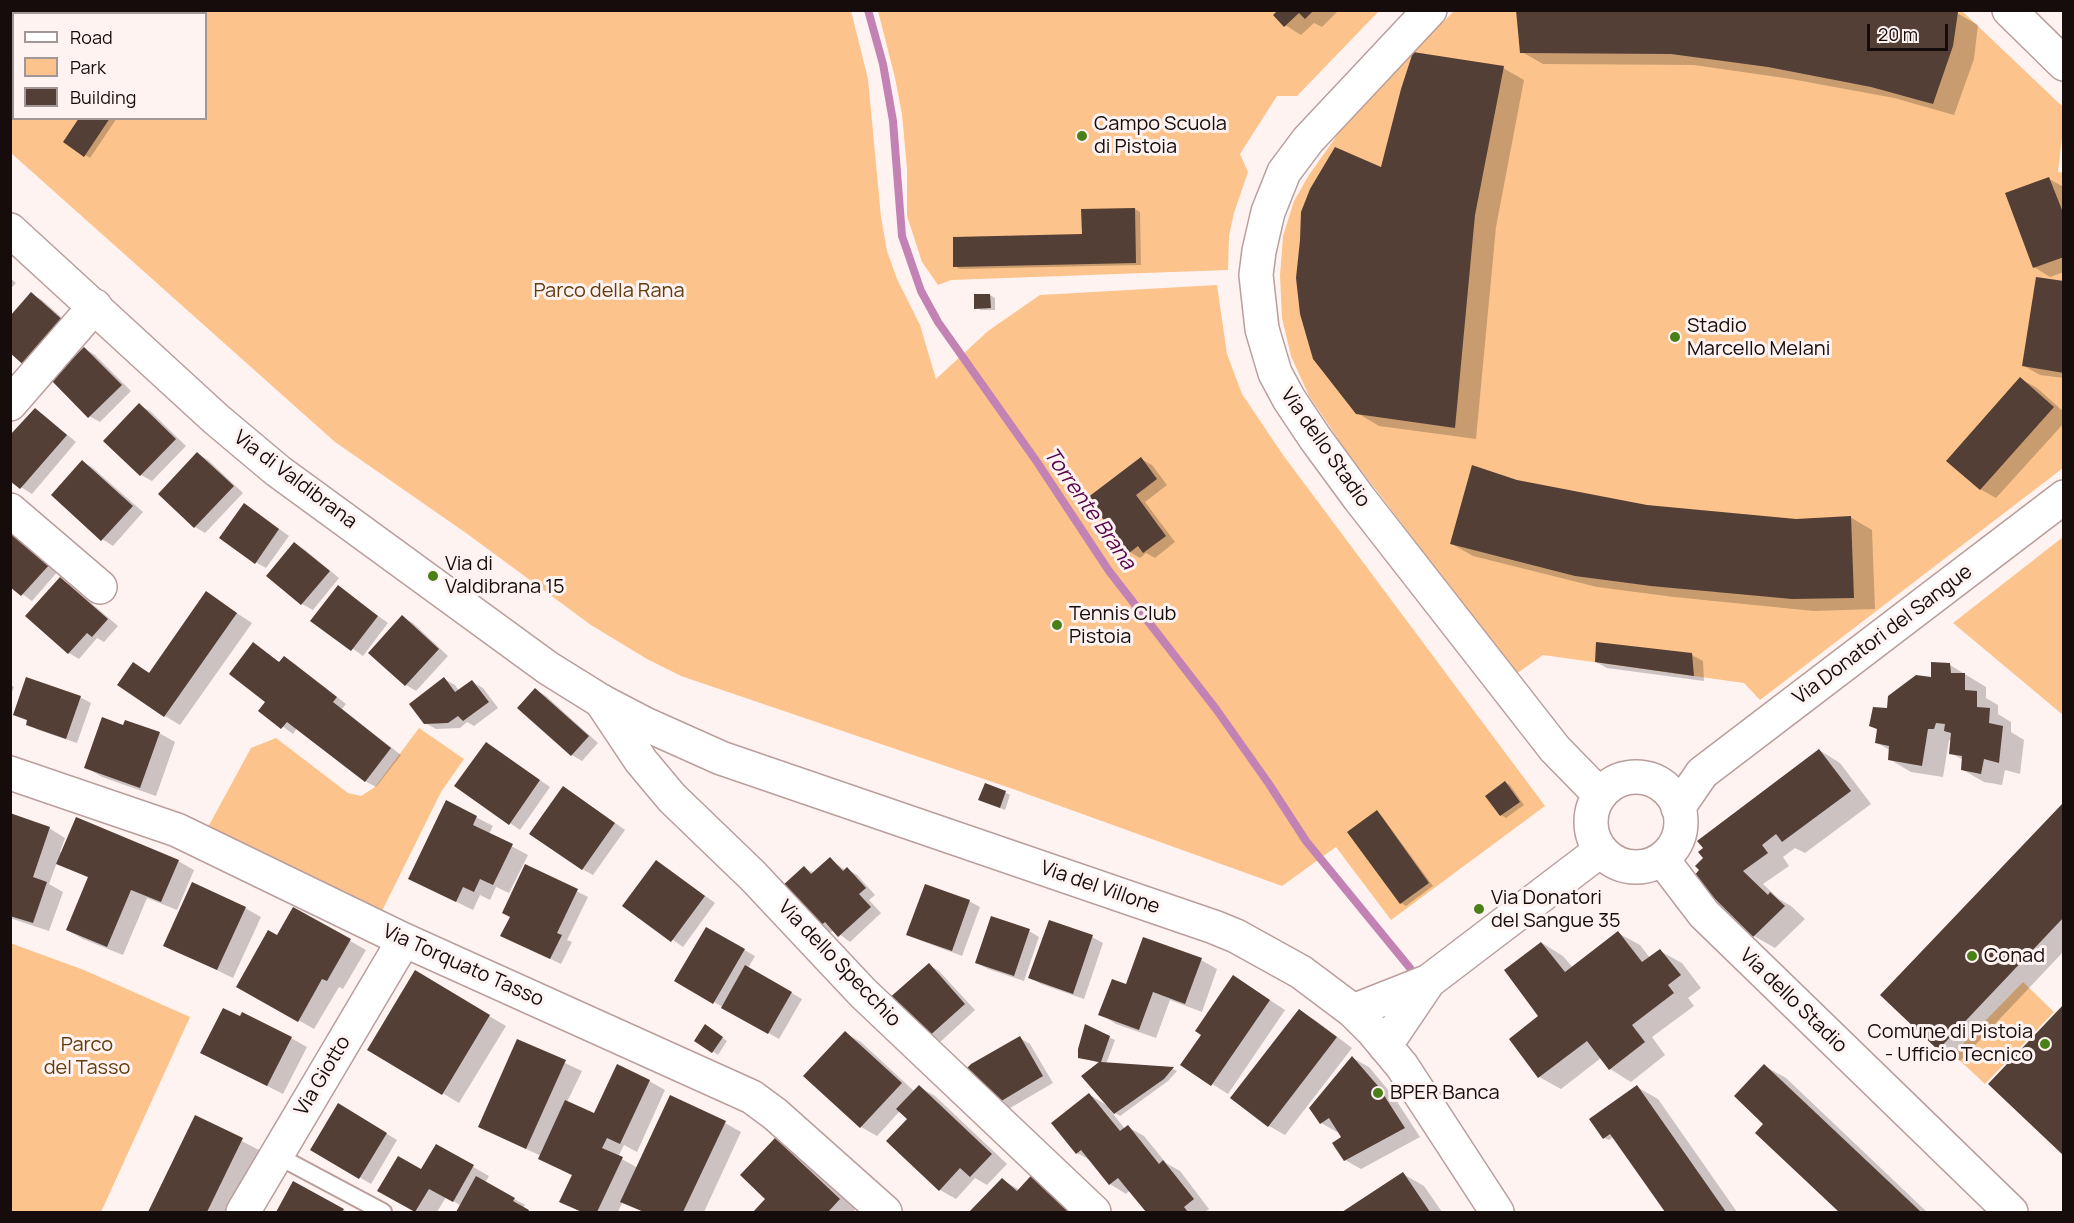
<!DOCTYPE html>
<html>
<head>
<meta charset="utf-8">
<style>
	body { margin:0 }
	#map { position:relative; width:2074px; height:1223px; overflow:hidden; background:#fff3f2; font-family:Manrope,sans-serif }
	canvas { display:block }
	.frame { position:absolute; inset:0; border:12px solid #160c0c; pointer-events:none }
	.legend { position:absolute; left:12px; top:12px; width:195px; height:108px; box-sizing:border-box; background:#fff3f2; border:2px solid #a29796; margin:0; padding:8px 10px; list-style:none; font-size:18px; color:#160c0c }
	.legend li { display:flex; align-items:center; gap:12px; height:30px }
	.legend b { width:30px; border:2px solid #a29796 }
	.scale { position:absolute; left:1867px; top:24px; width:81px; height:27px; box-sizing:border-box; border:3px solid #160c0c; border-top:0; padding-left:8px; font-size:18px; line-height:21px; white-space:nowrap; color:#160c0c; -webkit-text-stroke:4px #fff3f2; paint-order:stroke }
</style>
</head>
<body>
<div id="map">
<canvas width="2074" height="1223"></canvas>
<div class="frame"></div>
<ul class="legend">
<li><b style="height:8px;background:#fff"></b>Road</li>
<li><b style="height:16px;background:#fcc48c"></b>Park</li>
<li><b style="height:16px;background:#543f36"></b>Building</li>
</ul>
<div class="scale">20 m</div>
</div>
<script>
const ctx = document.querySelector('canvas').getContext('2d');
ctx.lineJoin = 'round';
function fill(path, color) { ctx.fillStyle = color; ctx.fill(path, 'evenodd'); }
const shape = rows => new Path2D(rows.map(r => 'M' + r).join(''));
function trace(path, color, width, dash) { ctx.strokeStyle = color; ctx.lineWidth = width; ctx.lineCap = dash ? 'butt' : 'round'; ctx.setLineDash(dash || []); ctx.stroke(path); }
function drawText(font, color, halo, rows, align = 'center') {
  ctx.font = font + ' Manrope,sans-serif'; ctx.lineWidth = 6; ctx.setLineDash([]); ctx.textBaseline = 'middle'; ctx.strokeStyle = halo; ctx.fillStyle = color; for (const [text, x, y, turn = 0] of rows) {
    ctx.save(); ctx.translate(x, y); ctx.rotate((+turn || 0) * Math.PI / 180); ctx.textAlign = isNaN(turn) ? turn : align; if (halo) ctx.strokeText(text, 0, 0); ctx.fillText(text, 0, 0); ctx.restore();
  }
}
fill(shape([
	[10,11,851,11,868,79,881,217,887,251,897,279,920,325,936,379,988,331,1040,295,1217,285,1227,354,1242,394,1283,455,1545,806,1391,920,1336,847,1282,886,1013,789,681,676,647,659,591,625,466,533,335,442,11,153],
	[14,14,206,14,206,118,14,118],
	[878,11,1379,11,1297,96,1277,96,1240,154,1248,172,1234,213,1229,236,1228,270,951,280,938,285,922,262,907,216,907,169,902,114,895,78],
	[1454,11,1962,11,2063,107,2063,129,2058,172,2064,173,2063,468,1760,700,1744,683,1543,655,1516,674,1345,449,1309,396,1291,356,1282,318,1280,276,1283,236,1294,201,1309,175,1343,127,1380,85],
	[2063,537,2063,715,1953,623],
	[419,728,464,759,441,792,382,911,207,829,251,748,276,738,348,793,361,796,375,787],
	[10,943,84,970,190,1017,101,1212,11,1212],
	[2023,982,2054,1012,1985,1084,1953,1054]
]), '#fcc48c');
fill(shape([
	[1280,10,1339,10,1322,27,1314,23,1301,35,1285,25],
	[1957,13,1978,25,1974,59,1954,115,1894,98,1791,79,1694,65,1543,64,1522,52],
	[1503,68,1524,80,1496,227,1476,439,1379,426,1357,413,1382,170],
	[81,118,117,118,90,158,65,142],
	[2049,179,2064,187,2064,272,2050,277,2034,267],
	[1135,209,1140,212,1141,265,960,269,955,266,1083,235],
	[10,278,16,283,10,289],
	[2064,283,2064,378,2040,375,2024,366],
	[31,294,42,300,76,330,38,372],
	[990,295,995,298,995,310,981,310,976,308],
	[84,348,95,355,131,391,100,422,89,416],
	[2021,379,2037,388,2064,412,2064,423,1996,498,1980,489],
	[139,405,150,411,186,446,152,481,141,475,105,441],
	[35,409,45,416,76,442,32,494,21,487],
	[198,454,208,460,243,493,205,533,195,527],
	[1141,459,1152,465,1167,485,1145,502,1175,542,1155,558,1146,553,1140,558,1130,552,1089,498],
	[83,462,93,468,143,512,113,546,102,539],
	[1516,481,1647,507,1796,521,1850,517,1872,530,1875,609,1814,611,1674,597,1597,587,1473,556,1452,544],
	[255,511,289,536,266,568,255,562],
	[10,530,59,570,32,601,10,585],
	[295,544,305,550,339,578,313,610,302,604,268,576],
	[60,579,70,585,118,626,104,642,97,638,79,659,69,653],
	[338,587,388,623,363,656,313,620],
	[206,593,252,623,180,725,165,716,134,664,150,673],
	[402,617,413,623,448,656,416,691,406,685],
	[254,644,280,663,285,657,295,664,346,704,342,709,401,755,376,787,365,781,297,728,293,734,260,710,267,702],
	[1692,655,1703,661,1704,681,1607,668,1596,662],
	[1950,665,1986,687,1986,698,1998,705,1998,714,2011,722,2011,732,2024,740,2020,774,2005,770,2002,785,1984,782,1963,770,1964,760,1950,753,1952,741,1949,740,1943,777,1911,772,1889,759,1890,750,1877,743,1878,730,1871,725,1889,709],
	[444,679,455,685,459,691,472,682,483,688,498,708,474,726,467,722,460,728,436,729,425,723],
	[10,684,14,687,10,697],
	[536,690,546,696,598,743,582,761,572,755],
	[80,697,91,703,77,743,38,730,27,724,28,721,15,714],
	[124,727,159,733,175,742,156,796,102,777,86,767],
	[487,744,550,787,520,830,510,823],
	[1819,750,1840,763,1871,804,1805,853,1795,848,1783,857,1789,866,1763,884,1779,899,1791,906,1805,919,1775,948,1754,936,1695,877],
	[1506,783,1510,785,1524,805,1506,818,1501,815],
	[1005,792,1010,795,1005,810,985,802],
	[574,794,625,830,593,875,582,869],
	[447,802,493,826,489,834,528,855,509,893,496,887,490,900,480,895,473,910,426,887],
	[2062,806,2064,951,1960,1061,1938,1049,1882,995],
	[1377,812,1381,815,1433,886,1406,906,1401,903],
	[10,815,49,828,65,838,60,852,63,853,178,861,194,870,177,910,147,898,123,955,83,939,67,930,89,878,57,862,49,884,63,892,49,931,10,918],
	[830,859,845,870,847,869,857,875,875,895,869,900,881,913,850,942,834,930,830,933,819,927,804,868,814,873],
	[526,866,588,897,567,940,572,942,561,964,513,941,511,917],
	[667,868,715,903,683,947,625,906],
	[969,901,980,907,962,956,919,940,908,934],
	[245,908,261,917,233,978,165,945],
	[294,909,366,950,343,989,339,987,314,1029,238,986,278,937],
	[707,929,755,956,748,968,802,999,779,1039,677,981],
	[1029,931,1039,937,1024,981,988,969,977,963],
	[1618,933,1640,945,1650,958,1660,951,1682,963,1701,988,1688,998,1694,1006,1652,1037,1665,1055,1631,1082,1610,1069,1601,1058,1561,1089,1539,1077,1542,943,1563,956,1573,968],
	[1092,937,1103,943,1084,999,1041,984,1030,978],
	[1143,939,1201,960,1217,969,1202,1012,1170,1000,1156,1038,1116,1024,1100,1014,1126,986],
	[929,965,939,971,975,1010,938,1044,927,1037],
	[415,972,506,1026,459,1103,369,1049],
	[1250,987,1285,1010,1228,1094,1182,1065],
	[1299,1011,1315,1020,1352,1048,1285,1135,1269,1126],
	[241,1018,291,1038,307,1047,283,1094,218,1061],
	[1086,1026,1115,1040,1106,1064,1173,1069,1177,1071,1168,1081,1120,1116,1110,1110,1125,1129,1128,1127,1144,1136,1166,1163,1180,1171,1209,1209,1205,1212,1147,1212,1130,1190,1126,1194,1110,1184,1092,1161,1077,1153,1090,1095,1108,1106,1100,1063,1080,1057],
	[710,1029,727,1041,718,1055,696,1040],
	[845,1033,861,1042,915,1092,919,1087,935,1096,1007,1164,987,1185,975,1178,956,1199,940,1190,909,1119,900,1111,877,1136,861,1127,805,1076],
	[1020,1038,1030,1044,1053,1083,1005,1111,994,1105],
	[518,1041,582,1071,567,1102,595,1115,649,1081,665,1090,637,1152,624,1145,618,1157,638,1168,725,1123,741,1132,704,1212,643,1212,623,1201,618,1212,581,1212,561,1201,573,1176,540,1158,541,1156,480,1127],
	[1353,1058,1369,1067,1394,1097,1420,1137,1361,1169,1345,1160,1343,1137,1340,1131,1337,1132,1321,1123],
	[1764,1066,1786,1078,1927,1212,1841,1212,1757,1133,1766,1124],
	[1637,1087,1658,1099,1737,1212,1667,1212,1614,1137,1609,1140,1604,1138],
	[339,1105,397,1140,371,1184,312,1149],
	[195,1117,263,1152,234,1212,150,1212],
	[775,1140,791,1149,856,1209,852,1212,755,1212,767,1199],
	[436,1146,489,1176,485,1183,525,1205,523,1208,531,1212,458,1212,462,1206,446,1197,437,1212,417,1212,379,1191,422,1171],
	[1403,1174,1424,1186,1442,1212,1346,1212],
	[1002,1180,1020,1190,1091,1212,971,1212],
	[294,1183,344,1210,347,1212,278,1212]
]), '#0003');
trace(shape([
	[868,10,883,64,893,121,902,236,921,291,938,322,1037,462,1109,571,1216,709,1269,784,1306,841,1410,968]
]), '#c382b4', 8);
fill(shape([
	[1278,10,1314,10,1305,19,1299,13,1284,27,1273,15],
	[1516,10,1954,10,1958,12,1953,46,1933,104,1871,87,1768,67,1671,54,1520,53],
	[1413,52,1504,66,1475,215,1455,428,1356,414,1313,359,1300,314,1296,278,1300,240,1301,212,1310,189,1335,147,1381,167,1401,89],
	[79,118,110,118,84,157,63,142],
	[2049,177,2064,215,2064,257,2033,268,2005,193],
	[1135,208,1136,263,953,267,953,237,1082,234,1081,209],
	[2036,277,2064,281,2064,373,2022,366],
	[31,292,66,323,27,368,10,353,10,316],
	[974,294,990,294,991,308,974,309],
	[84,347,122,385,88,418,51,380],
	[2020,377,2054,407,1980,490,1946,461],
	[139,403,176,439,140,476,103,441],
	[35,408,67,435,20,489,10,481,10,435],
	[197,452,234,486,194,528,158,494],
	[1141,457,1157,479,1136,495,1166,536,1143,553,1138,546,1129,553,1087,498],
	[82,460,133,506,101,541,51,495],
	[1472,465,1517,480,1647,505,1796,519,1851,516,1854,598,1792,599,1651,586,1575,576,1450,544],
	[244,503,279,529,255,564,219,538],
	[10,530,50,564,21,596,10,587],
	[294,542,330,571,301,605,266,576],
	[60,577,108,619,92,637,87,633,68,654,25,616],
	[338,585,378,616,351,651,310,621],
	[206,591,237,613,164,717,117,685,133,662,149,673],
	[402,615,439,649,405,686,368,653],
	[253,642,279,662,284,656,337,697,333,702,391,748,365,782,287,722,281,729,258,711,265,702,229,674],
	[1596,642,1692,653,1694,676,1595,662],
	[1931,662,1950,663,1951,673,1965,673,1965,690,1977,691,1977,707,1990,708,1989,723,2003,726,1999,763,1984,759,1981,774,1961,770,1962,756,1949,754,1951,733,1944,731,1945,724,1936,723,1934,729,1928,729,1922,766,1888,760,1889,746,1875,743,1877,729,1869,726,1873,707,1887,708,1888,696,1916,675,1931,677],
	[26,677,81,696,66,739,26,725,27,720,13,715],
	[444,677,455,692,472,680,489,702,463,721,458,716,448,723,424,724,409,704],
	[535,688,589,736,571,756,517,708],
	[102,717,123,725,125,720,160,732,140,788,84,768],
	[486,742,540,780,509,825,454,786],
	[1819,749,1851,791,1782,842,1776,834,1762,845,1768,853,1743,871,1768,895,1770,892,1785,906,1753,937,1693,877,1699,870,1695,866,1703,858,1698,852,1703,848,1697,841],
	[1505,781,1520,802,1500,816,1485,796],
	[985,783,1006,791,1000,808,978,800],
	[563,786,615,823,582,870,529,834],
	[446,800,477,816,473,825,513,844,493,885,480,879,474,892,463,887,456,902,408,879],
	[2062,804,2064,917,1938,1050,1880,995],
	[1377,810,1429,883,1400,904,1347,832],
	[10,813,50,827,33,877,47,882,33,923,10,916],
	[76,817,179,860,161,902,131,890,107,947,66,930,88,877,56,864],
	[830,857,843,871,847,867,866,888,859,894,871,907,838,937,825,922,818,928,781,887,804,866,811,874],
	[656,860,705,896,671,942,622,906],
	[525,864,578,889,557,933,562,935,550,959,500,936,510,917,502,913],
	[192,882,246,907,217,970,163,946],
	[925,884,970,900,952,951,906,935],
	[293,907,351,939,327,981,322,979,298,1022,236,987,268,930,277,935],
	[991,916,1030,929,1014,976,975,963],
	[1049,920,1093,935,1073,994,1028,978],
	[706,927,745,949,713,1004,674,981],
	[1618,931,1642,962,1660,949,1681,975,1668,985,1674,993,1632,1025,1645,1042,1609,1070,1587,1041,1538,1078,1509,1039,1538,1016,1504,970,1541,942,1565,972],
	[1143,937,1202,958,1185,1004,1153,992,1139,1030,1098,1015,1112,979,1126,984],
	[929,963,965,1004,926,1039,887,1000],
	[745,965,792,992,768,1034,721,1008],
	[415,970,490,1015,442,1095,367,1050],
	[1233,975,1270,1000,1211,1086,1180,1065,1201,1035,1195,1031],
	[2064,1004,2064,1156,1988,1084],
	[223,1008,240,1016,242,1012,292,1037,267,1086,200,1053],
	[1299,1009,1337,1037,1268,1127,1230,1098],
	[705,1024,723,1037,712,1053,694,1041],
	[1085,1024,1110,1036,1101,1062,1174,1067,1164,1079,1114,1114,1081,1076,1099,1062,1078,1058,1078,1049],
	[845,1031,902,1083,860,1128,803,1076],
	[1020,1036,1043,1076,993,1106,961,1074,971,1064],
	[517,1039,566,1060,526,1149,478,1127],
	[1352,1056,1378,1086,1405,1128,1344,1161,1332,1143,1341,1137,1329,1118,1320,1124,1309,1108],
	[617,1064,650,1080,620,1144,607,1138,602,1148,623,1157,597,1212,582,1212,559,1202,572,1175,538,1159,565,1100,594,1113],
	[1764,1064,1921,1212,1839,1212,1755,1133,1763,1124,1734,1096],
	[919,1085,992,1154,970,1177,960,1168,939,1191,886,1141,907,1119,896,1109],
	[1637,1085,1726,1212,1665,1212,1610,1134,1603,1139,1589,1119],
	[1089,1093,1120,1131,1128,1125,1159,1164,1163,1160,1194,1199,1184,1207,1188,1212,1146,1212,1118,1178,1109,1185,1081,1150,1076,1154,1051,1123],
	[670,1095,726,1121,683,1212,644,1212,620,1202],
	[338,1103,387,1133,359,1179,310,1150],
	[195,1115,243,1138,207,1212,148,1212],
	[775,1138,840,1199,828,1212,753,1212,765,1199,740,1175],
	[436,1144,474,1165,453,1202,429,1189,415,1212,377,1191,398,1156,421,1169],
	[1038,1168,1075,1203,1066,1212,969,1212,1002,1178,1017,1191],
	[1403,1172,1430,1212,1342,1212],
	[476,1176,515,1198,513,1201,529,1210,528,1212,456,1212],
	[293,1181,344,1209,342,1212,276,1212]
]), '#543f36');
const service = shape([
	[276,1155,383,1212]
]);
const minor = shape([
	[1430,10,1308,140,1284,172,1268,212,1259,251,1256,275,1262,329,1275,373,1289,399,1315,438,1359,498,1555,749,1600,795],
	[2009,10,2064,64],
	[10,404,95,306],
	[10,510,100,587],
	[601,701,641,761,672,798,753,876,863,993,1094,1212],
	[10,773,177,830,404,940,752,1097,775,1114,885,1212],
	[1678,808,1702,773,2064,497],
	[243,1212,404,940]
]);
const tertiary = shape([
	[10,230,216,419,278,471,548,668,601,701,645,724,721,758,1214,927,1236,936,1301,972,1353,1011,1372,1030,1402,1066,1497,1212],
	'1591 822a45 45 0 1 1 90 0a45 45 0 1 1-90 0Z',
	[1662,859,1704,914,2011,1212],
	[1353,1011,1429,981,1601,850],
	[1385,1046,1429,981]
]);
trace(service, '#b99e9c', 20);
trace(minor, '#b99e9c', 36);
trace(tertiary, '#b99e9c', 36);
trace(service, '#fff', 16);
trace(minor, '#fff', 33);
trace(tertiary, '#fff', 33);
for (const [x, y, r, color] of [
	[1082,136,6,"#4a8018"],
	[1675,337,6,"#4a8018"],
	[433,576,6,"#4a8018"],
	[1057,625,6,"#4a8018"],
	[1479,909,6,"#4a8018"],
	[1972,956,6,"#4a8018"],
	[2045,1044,6,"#4a8018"],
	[1378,1093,6,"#4a8018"]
]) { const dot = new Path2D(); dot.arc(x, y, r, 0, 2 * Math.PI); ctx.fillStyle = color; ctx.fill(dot); trace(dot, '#fff3f2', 2); }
drawText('20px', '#160c0c', '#fff3f2', [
	["Campo Scuola",1094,124],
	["di Pistoia",1094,147],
	["Stadio",1687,326],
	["Marcello Melani",1687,349],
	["Via di",445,564],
	["Valdibrana 15",445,587],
	["Tennis Club",1069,614],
	["Pistoia",1069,637],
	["Via Donatori",1491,898],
	["del Sangue 35",1491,921],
	["Conad",1984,956],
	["Comune di Pistoia",2033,1032,"right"],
	["- Ufficio Tecnico",2033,1055,"right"],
	["BPER Banca",1390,1093]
], 'left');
drawText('20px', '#633c0d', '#fff3f2', [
	["Parco della Rana",609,291],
	["Parco",87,1045],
	["del Tasso",87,1068]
]);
drawText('20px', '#160c0c', '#fff3f2', [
	["Via dello Stadio",1325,448,55],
	["Via di Valdibrana",295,480,37],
	["Via Donatori del Sangue",1883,635,-37],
	["Via del Villone",1100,888,19],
	["Via dello Specchio",839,964,46],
	["Via Torquato Tasso",463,966,24],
	["Via dello Stadio",1793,1001,44],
	["Via Giotto",323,1076,-59]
]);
drawText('italic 21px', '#56054b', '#fff3f2', [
	["Torrente Brana",1089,509,55]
]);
</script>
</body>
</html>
